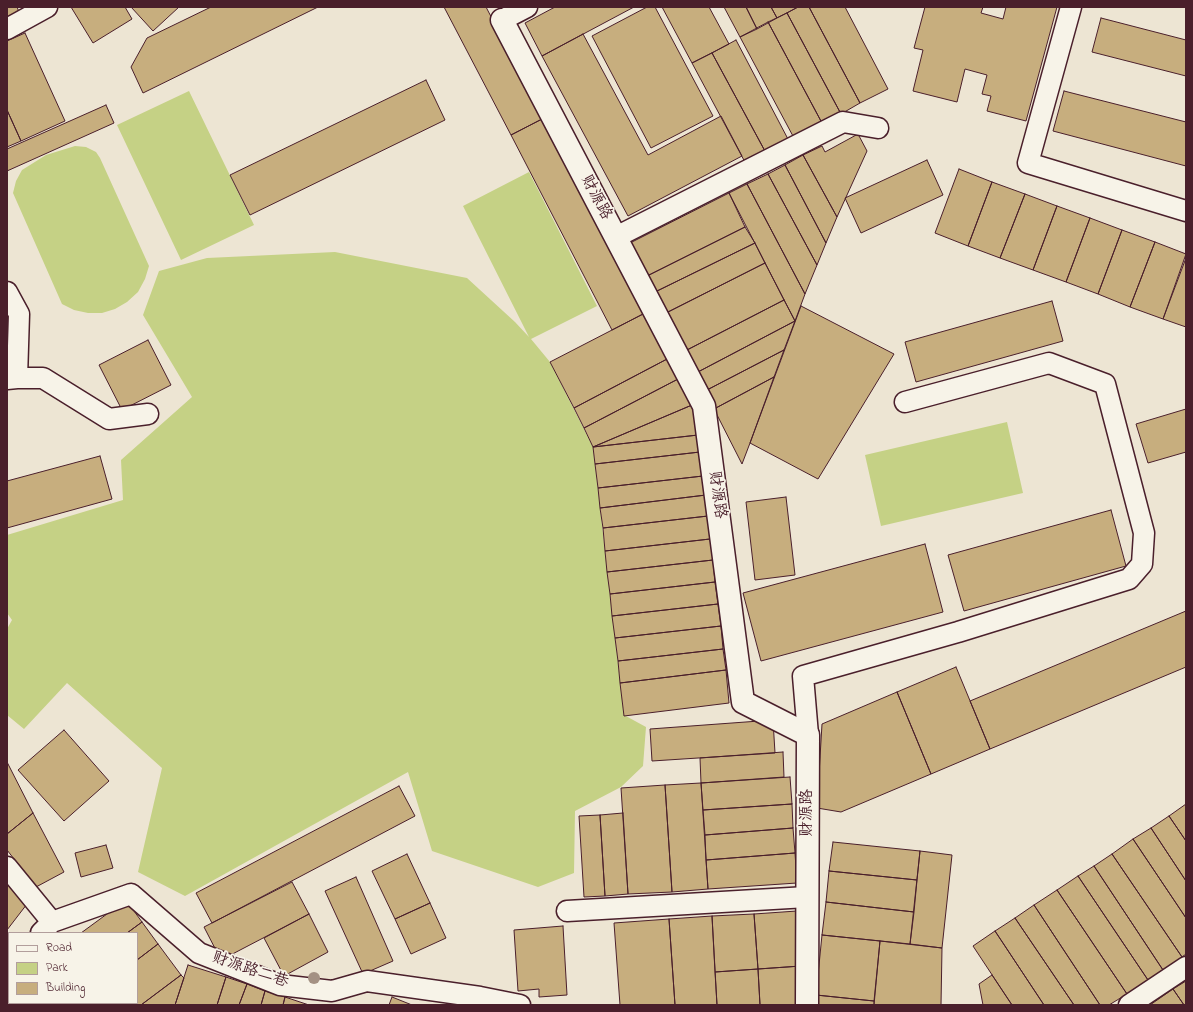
<!DOCTYPE html>
<html>
<head>
<meta charset="utf-8">
<style>
	body { margin:0 }
	#map { position:relative; width:1193px; height:1012px; overflow:hidden; background:#ede5d3; font-family:"Indie Flower",sans-serif }
	canvas { display:block }
	.frame { position:absolute; inset:0; border:8px solid #4a1f2b; pointer-events:none }
	.legend { position:absolute; left:8px; top:932px; width:130px; height:72px; box-sizing:border-box; background:#f7f3e8; border:1px solid #b29e9c; margin:0; padding:5px 7px; list-style:none; font-size:12px; color:#4a1f2b }
	.legend li { display:flex; align-items:center; gap:8px; height:20px }
	.legend b { width:20px; border:1px solid #b29e9c }
</style>
</head>
<body>
<div id="map">
<canvas width="1193" height="1012"></canvas>
<div class="frame"></div>
<ul class="legend">
<li><b style="height:5px;background:#f7f3e8"></b>Road</li>
<li><b style="height:11px;background:#c5d185"></b>Park</li>
<li><b style="height:11px;background:#c7ae7e"></b>Building</li>
</ul>
</div>
<script>
const ctx = document.querySelector('canvas').getContext('2d');
ctx.lineJoin = 'round';
function fill(path, color) { ctx.fillStyle = color; ctx.fill(path, 'evenodd'); }
const shape = rows => new Path2D(rows.map(r => 'M' + r).join(''));
function trace(path, color, width, dash) { ctx.strokeStyle = color; ctx.lineWidth = width; ctx.lineCap = dash ? 'butt' : 'round'; ctx.setLineDash(dash || []); ctx.stroke(path); }
function drawText(font, color, halo, rows, align = 'center') {
  ctx.font = font + ' "Indie Flower","LXGW WenKai TC",sans-serif'; ctx.lineWidth = 3.5; ctx.setLineDash([]); ctx.textBaseline = 'middle'; ctx.strokeStyle = halo; ctx.fillStyle = color; for (const [text, x, y, turn = 0] of rows) {
    ctx.save(); ctx.translate(x, y); ctx.rotate((+turn || 0) * Math.PI / 180); ctx.textAlign = isNaN(turn) ? turn : align; if (halo) ctx.strokeText(text, 0, 0); ctx.fillText(text, 0, 0); ctx.restore();
  }
}
fill(shape([
	[189,91,254,225,181,260,117,125],
	[75,146,86,147,96,152,100,158,149,266,145,279,138,292,127,302,115,309,102,313,88,313,74,310,62,304,13,193,16,181,22,170,46,155],
	[529,172,597,306,531,339,550,362,593,447,624,715,646,727,643,766,621,787,575,811,574,873,538,887,432,851,408,772,185,896,138,872,162,768,67,683,24,729,7,715,7,629,12,620,7,613,7,535,123,500,121,460,192,397,143,315,159,271,207,258,335,252,467,278,515,322,529,337,463,206],
	[1007,422,1023,493,881,526,865,455]
]), '#c5d185');
const building = shape([
	[7,7,17,7,21,17,7,23,7,7],
	[71,7,125,7,132,19,93,43,71,7],
	[131,7,179,7,153,31,131,7],
	[211,7,318,7,143,93,131,67,147,38,211,7],
	[444,7,486,7,544,118,511,135,444,7],
	[555,7,634,7,542,56,525,23,555,7],
	[647,7,655,7,713,116,651,148,592,36,647,7],
	[662,7,709,7,729,44,692,63,662,7],
	[724,7,746,7,757,29,740,37,724,7],
	[746,7,771,7,777,18,757,29,746,7],
	[771,7,798,7,777,18,771,7],
	[798,7,809,7,860,103,841,114,787,13,798,7],
	[809,7,845,7,888,89,860,103,809,7],
	[925,7,983,7,981,13,1003,19,1006,7,1057,7,1026,121,987,111,991,96,982,94,987,75,965,69,957,102,913,91,923,50,914,48,925,7],
	[787,13,841,114,822,123,768,22,787,13],
	[1101,18,1186,40,1186,76,1092,52,1101,18],
	[768,22,822,123,794,138,740,37,768,22],
	[25,33,65,121,21,141,7,110,7,41,25,33],
	[583,34,648,155,721,116,742,156,628,216,542,56,583,34],
	[736,40,789,141,766,153,712,53,736,40],
	[712,53,766,153,746,164,692,63,712,53],
	[426,80,445,120,250,215,230,175,426,80],
	[1064,91,1186,122,1186,166,1053,131,1064,91],
	[106,105,114,123,7,171,7,149,106,105],
	[7,110,21,141,7,147,7,110],
	[544,118,645,313,612,330,511,135,544,118],
	[858,134,867,151,837,217,803,155,822,146,825,152,858,134],
	[803,155,837,217,826,243,785,165,803,155],
	[927,160,943,195,861,233,845,198,927,160],
	[785,165,826,243,817,265,768,174,785,165],
	[959,169,992,182,968,246,935,233,959,169],
	[768,174,817,265,805,294,747,184,768,174],
	[992,182,1025,194,1000,258,968,246,992,182],
	[747,184,805,294,795,321,729,193,747,184],
	[729,193,745,227,647,276,630,243,729,193],
	[1025,194,1057,206,1033,270,1000,258,1025,194],
	[1057,206,1090,218,1066,282,1033,270,1057,206],
	[1090,218,1122,230,1098,294,1066,282,1090,218],
	[745,227,755,243,655,292,647,276,745,227],
	[1122,230,1155,242,1130,307,1098,294,1122,230],
	[1155,242,1186,254,1163,319,1130,307,1155,242],
	[755,243,765,263,666,313,655,292,755,243],
	[1186,258,1186,327,1163,319,1186,258],
	[765,263,784,300,685,351,666,313,765,263],
	[784,300,795,321,696,373,685,351,784,300],
	[1052,301,1063,341,916,382,905,342,1052,301],
	[801,306,894,354,818,479,750,443,801,306],
	[645,313,669,358,574,408,550,362,645,313],
	[795,321,784,350,705,391,696,373,795,321],
	[148,340,171,385,122,410,99,365,148,340],
	[784,350,774,377,714,409,705,391,784,350],
	[669,358,680,378,584,428,574,408,669,358],
	[774,377,750,443,742,464,714,409,774,377],
	[680,378,692,405,593,447,584,428,680,378],
	[692,405,698,435,593,447,692,405],
	[1186,409,1186,452,1148,463,1136,424,1186,409],
	[698,435,700,452,595,464,593,447,698,435],
	[700,452,703,476,598,488,595,464,700,452],
	[100,456,112,499,7,528,7,481,100,456],
	[703,476,706,495,600,508,598,488,703,476],
	[706,495,708,516,603,528,600,508,706,495],
	[786,497,795,575,755,580,746,502,786,497],
	[1111,510,1126,566,964,611,948,555,1111,510],
	[708,516,710,539,605,551,603,528,708,516],
	[710,539,713,560,607,572,605,551,710,539],
	[925,544,943,612,761,661,743,593,925,544],
	[713,560,715,582,610,594,607,572,713,560],
	[715,582,718,604,612,616,610,594,715,582],
	[718,604,721,626,615,638,612,616,718,604],
	[1186,611,1186,667,990,749,970,701,1186,611],
	[721,626,723,649,618,661,615,638,721,626],
	[723,649,726,670,620,683,618,661,723,649],
	[956,667,990,749,931,774,897,692,956,667],
	[726,670,729,703,624,716,620,683,726,670],
	[897,692,931,774,841,812,817,808,822,724,897,692],
	[773,720,775,753,652,761,650,729,773,720],
	[64,730,109,781,64,821,18,770,64,730],
	[783,752,784,777,701,783,700,758,783,752],
	[7,762,33,813,7,834,7,762],
	[790,777,792,804,703,810,701,783,790,777],
	[701,783,708,889,672,892,665,785,701,783],
	[665,785,672,892,628,894,621,788,665,785],
	[399,786,415,816,212,923,196,893,399,786],
	[792,804,793,828,705,835,703,810,792,804],
	[1186,804,1186,841,1169,816,1186,804],
	[33,813,64,872,36,887,7,850,7,834,33,813],
	[623,813,628,894,605,896,600,815,623,813],
	[600,815,605,896,584,897,579,816,600,815],
	[1169,816,1186,841,1186,881,1151,828,1169,816],
	[793,828,795,853,706,860,705,835,793,828],
	[1151,828,1186,881,1186,918,1133,839,1151,828],
	[1133,839,1186,918,1186,954,1182,957,1112,854,1133,839],
	[833,842,920,851,917,880,829,871,833,842],
	[106,845,113,868,81,877,75,853,106,845],
	[920,851,952,855,942,948,910,944,920,851],
	[795,853,797,883,708,889,706,860,795,853],
	[407,854,430,903,395,919,372,871,407,854],
	[1112,854,1182,957,1163,970,1094,866,1112,854],
	[1094,866,1163,970,1148,980,1078,876,1094,866],
	[829,871,917,880,914,912,826,902,829,871],
	[1078,876,1148,980,1127,994,1057,890,1078,876],
	[356,877,393,961,363,974,325,891,356,877],
	[7,879,27,904,7,930,7,879],
	[292,882,309,914,221,960,204,927,292,882],
	[1057,890,1127,994,1109,1005,1100,1005,1034,905,1057,890],
	[126,900,142,922,127,933,81,933,126,900],
	[826,902,914,912,910,944,822,935,826,902],
	[430,903,446,938,411,954,395,919,430,903],
	[1034,905,1100,1005,1074,1005,1015,918,1034,905],
	[797,911,801,966,758,969,754,914,797,911],
	[309,914,328,952,284,976,264,938,309,914],
	[754,914,758,969,715,972,712,916,754,914],
	[712,916,717,1005,675,1005,669,919,712,916],
	[1015,918,1074,1005,1044,1005,995,931,1015,918],
	[669,919,675,1005,620,1005,614,923,669,919],
	[142,922,158,944,137,960,137,933,127,933,142,922],
	[563,926,567,995,539,997,539,989,518,991,514,930,563,926],
	[995,931,1044,1005,1012,1005,973,946,995,931],
	[822,935,880,941,874,1001,816,995,822,935],
	[880,941,942,948,941,1005,874,1005,880,941],
	[158,944,181,975,141,1005,118,1005,117,1003,137,1003,137,960,158,944],
	[188,965,226,977,217,1005,175,1005,188,965],
	[801,966,803,1005,760,1005,758,969,801,966],
	[758,969,760,1005,717,1005,715,972,758,969],
	[181,975,184,978,175,1005,141,1005,181,975],
	[992,975,1012,1005,983,1005,979,984,992,975],
	[226,977,247,984,239,1005,217,1005,226,977],
	[1186,981,1186,1005,1184,1005,1173,989,1186,981],
	[247,984,265,991,261,1005,239,1005,247,984],
	[1173,989,1184,1005,1150,1005,1173,989],
	[265,991,285,997,283,1005,261,1005,265,991],
	[816,995,874,1001,874,1005,815,1005,816,995],
	[285,997,309,1005,283,1005,285,997],
	[392,997,412,1005,389,1005,392,997],
	[9,1000,9,1003,38,1003,39,1005,7,1005,9,1000],
	[38,1003,82,1003,84,1005,39,1005,38,1003],
	[82,1003,117,1003,118,1005,84,1005,82,1003]
]);
fill(building, '#c7ae7e');
trace(building, '#4a1f2b', 1);
const lane = shape([
	[1071,7,1028,163,1186,211],
	[502,20,527,7],
	[7,29,47,7],
	[616,237,843,122,878,128],
	[7,292,19,314,17,378],
	[7,379,17,378,43,378,109,419,148,414],
	[808,735,803,676,958,632,1129,579,1142,564,1144,533,1105,384,1049,363,905,402],
	[7,867,52,922,41,933],
	[567,911,807,897],
	[52,922,131,894,199,953,280,985,332,991,367,981,480,997,520,1005],
	[7,967,9,965],
	[1129,1005,1186,967]
]);
const street = shape([
	[502,20,704,406,743,702,808,735,807,1005]
]);
trace(lane, '#4a1f2b', 23);
trace(street, '#4a1f2b', 25);
trace(lane, '#f7f3e8', 20);
trace(street, '#f7f3e8', 22);
ctx.fillStyle = '#a49183';
for (const [x, y] of [
	[314,978]
]) { ctx.beginPath(); ctx.arc(x, y, 6, 0, 2 * Math.PI); ctx.fill(); }
drawText('16px', '#4a1f2b', '#f7f3e8', [
	["财源路",595,198,62],
	["财源路",716,495,82],
	["财源路",808,813,-90],
	["财源路二巷",250,971,19]
]);
</script>
</body>
</html>
